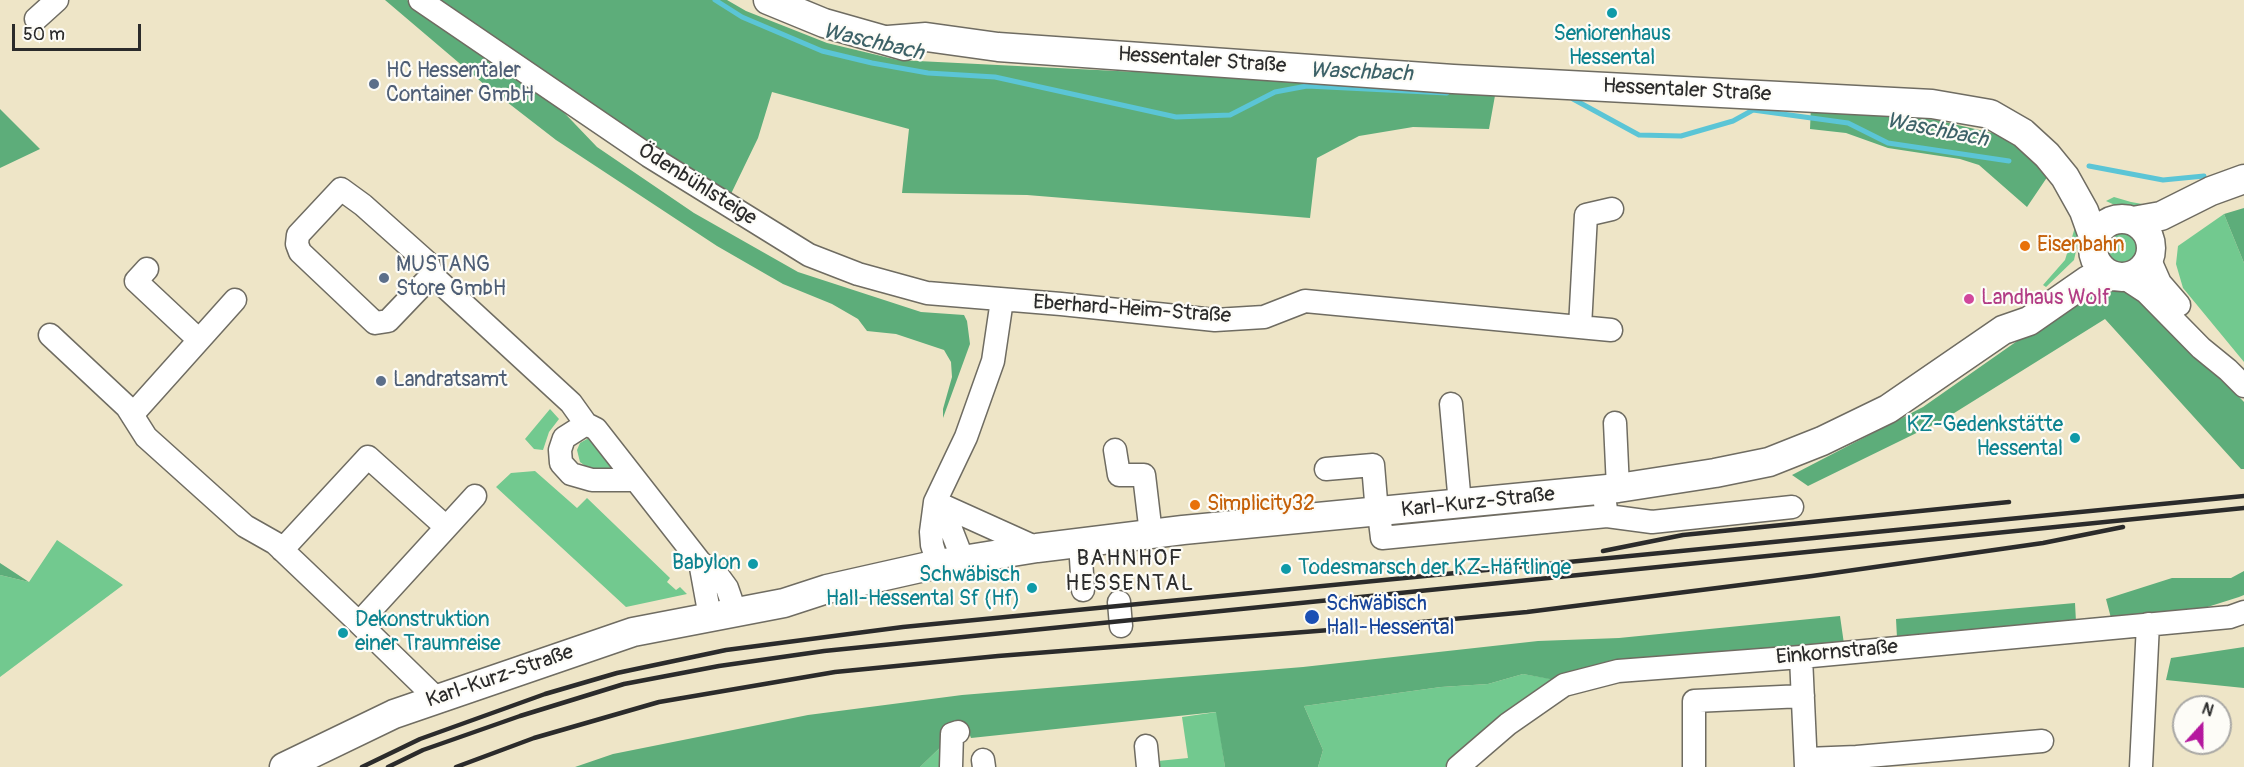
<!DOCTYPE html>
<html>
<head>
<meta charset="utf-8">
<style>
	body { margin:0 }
	#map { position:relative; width:2244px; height:767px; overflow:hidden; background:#eee5c7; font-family:Pangolin,sans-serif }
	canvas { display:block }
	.north { position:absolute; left:2172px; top:695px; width:60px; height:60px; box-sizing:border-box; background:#fdfcf7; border:2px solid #a9a8a5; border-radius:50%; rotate:21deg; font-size:16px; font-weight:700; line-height:24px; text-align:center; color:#2b2b2b }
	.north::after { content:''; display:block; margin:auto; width:21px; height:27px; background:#b5179e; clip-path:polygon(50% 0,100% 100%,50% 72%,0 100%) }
	.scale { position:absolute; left:12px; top:24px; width:129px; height:27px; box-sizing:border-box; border:3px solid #2b2b2b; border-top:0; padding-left:8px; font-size:18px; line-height:21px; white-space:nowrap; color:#2b2b2b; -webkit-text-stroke:4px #fdfcf7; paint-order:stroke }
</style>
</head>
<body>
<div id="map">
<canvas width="2244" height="767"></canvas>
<div class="north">N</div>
<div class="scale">50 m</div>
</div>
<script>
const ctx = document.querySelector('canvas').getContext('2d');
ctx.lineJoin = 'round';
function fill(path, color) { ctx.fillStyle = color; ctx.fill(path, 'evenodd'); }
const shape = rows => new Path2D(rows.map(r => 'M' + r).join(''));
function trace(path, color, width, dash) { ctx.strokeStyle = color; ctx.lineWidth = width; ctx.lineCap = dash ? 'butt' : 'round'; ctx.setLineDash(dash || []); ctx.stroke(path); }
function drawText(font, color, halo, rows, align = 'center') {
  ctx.font = font + ' Pangolin,sans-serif'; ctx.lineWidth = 4.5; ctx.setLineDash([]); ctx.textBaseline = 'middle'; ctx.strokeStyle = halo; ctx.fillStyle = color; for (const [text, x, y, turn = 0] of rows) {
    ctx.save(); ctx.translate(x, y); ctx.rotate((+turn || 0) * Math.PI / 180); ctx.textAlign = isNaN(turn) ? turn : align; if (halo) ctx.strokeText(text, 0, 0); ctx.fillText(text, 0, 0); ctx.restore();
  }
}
fill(shape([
	[2114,197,2131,202,2148,205,2137,210,2117,206,2106,201],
	[2224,214,2244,263,2244,362,2183,288,2176,264,2178,246],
	[2076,224,2081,229,2074,260,2046,287,2043,285,2065,260],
	'2107 248a15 15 0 1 1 30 0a15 15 0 1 1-30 0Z',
	[550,409,559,419,549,432,543,450,534,449,525,439],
	[587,439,591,439,615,469,608,471,588,468,580,462,577,450,580,443],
	[535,471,577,508,587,498,670,578,667,582,676,590,680,587,687,594,626,607,496,487,511,473],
	[57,540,123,585,0,677,0,575,29,582],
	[1523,674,1564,681,1520,707,1445,767,1318,767,1323,750,1304,706,1441,687,1488,684],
	[1217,712,1225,767,1159,767,1158,761,1188,758,1182,717],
	[949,739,947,767,920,767]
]), '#72c98f');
fill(shape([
	[385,0,407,0,552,100,597,147,694,213,798,272,921,312,964,315,967,321,970,344,943,418,943,409,952,377,951,362,944,350,896,334,867,331,858,319,832,304,783,284,717,246,556,140,485,85],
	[436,0,727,0,746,11,827,43,898,60,1496,90,1489,129,1413,127,1359,136,1317,158,1310,218,1027,195,902,193,909,129,772,92,758,138,729,198],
	[1811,105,1936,120,2001,135,2050,173,2027,207,1979,165,1960,159,1888,148,1846,133,1810,129],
	[0,109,40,149,0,168],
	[2244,208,2244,263,2224,214],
	[2109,287,2146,300,2244,402,2244,469,2241,469,2105,319,1943,420,1808,486,1792,475,1923,407,2030,332,2083,290],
	[0,563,29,582,0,575],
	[2244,571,2244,595,2239,597,2198,610,2111,618,2106,599,2172,578,2231,578],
	[2075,603,2076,622,1897,638,1896,619],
	[1840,616,1844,644,1555,680,1523,674,1488,684,1441,687,1304,706,1323,750,1318,767,1225,767,1216,712,971,738,969,733,949,739,920,767,575,767,613,754,808,715,962,695,1303,667,1538,641,1619,638],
	[2244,647,2244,688,2166,680,2171,658]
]), '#5dad7a');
trace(shape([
	[715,0,742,17,822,51,872,63,928,73,995,77,1176,117,1230,115,1275,92,1307,86,1447,93],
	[1573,99,1639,135,1681,136,1733,121,1753,110,1848,123,1888,143,2009,161],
	[2089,166,2163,180,2204,176]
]), '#5bc5d6', 5);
const minor = shape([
	[420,0,649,156,809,255,858,274,927,293,1061,304,1215,320,1264,317,1305,301,1611,330],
	[36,19,57,0],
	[2149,258,2160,283,2179,305],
	[147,269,136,281,199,340],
	[432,275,388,321,375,323,300,252,297,244,298,235,341,189,363,205,428,263,432,275,571,403,586,424],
	[2123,277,2146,292,2201,348,2228,370,2244,386],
	[1580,327,1586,215,1612,209],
	[50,335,127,407,146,437,245,526,275,543,359,623],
	[1451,404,1460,504],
	[132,415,235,300],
	[1615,423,1618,488],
	[1115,450,1119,475,1144,475,1151,534],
	[1326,469,1373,465,1377,513],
	[635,480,592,480,571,474,561,463,560,450,564,438,586,424,596,429,700,562,719,577,727,588,735,611],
	[935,502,1037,548],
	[935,502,947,519,963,560],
	[1605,503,1607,516,1652,522,1792,507],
	[1379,513,1382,538,1607,516],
	[1080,543,1083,590],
	[282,550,368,457,446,527],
	[700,562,710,617],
	[938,564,932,545,931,532,935,502,966,437,993,361,1002,300],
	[1119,602,1121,626],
	[1801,657,1806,767],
	[436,698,359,623,475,496],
	[1146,746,1148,767],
	[1857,757,2042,741],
	[1806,759,1857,757,1860,767],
	[983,760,984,767],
	[951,767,952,734,958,732],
	[1458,767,1508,724,1564,685,1618,671,1801,657,2230,617,2244,612],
	[1694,767,1694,701,1803,696],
	[2141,767,2148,624]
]);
const major = shape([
	[768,0,824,23,905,46],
	[888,40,926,37,998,47,1453,79,1932,104,1990,114,2023,133,2047,155,2065,177,2084,211,2094,239],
	'2093 248a29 29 0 1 1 58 0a29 29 0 1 1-58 0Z',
	[2133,221,2161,216,2211,191,2244,179],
	[284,767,394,714,633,632,784,603,827,589,938,564,1037,548,1183,530,1618,488,1715,473,1769,462,1822,441,1888,409,2003,330,2029,321,2088,280,2113,276]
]);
trace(minor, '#6f6c62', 25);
trace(major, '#6f6c62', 31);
trace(minor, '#fff', 22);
trace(major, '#fff', 28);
trace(shape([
	[1603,551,1683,535,2009,502],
	[362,767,420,739,545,694,617,673,726,650,903,627,2244,496],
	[388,767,423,750,520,716,624,684,719,666,824,651,2244,508],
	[456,767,534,738,659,702,835,672,998,656,1368,627,1527,612,1812,576,2043,543,2123,527]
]), '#2b2b2b', 4.5);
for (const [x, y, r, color] of [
	[1612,13,6,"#0f9aa8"],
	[374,84,6,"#5c6f8a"],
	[2025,246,6,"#e8710a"],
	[384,278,6,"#5c6f8a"],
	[1969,299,6,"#d1479c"],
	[381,381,6,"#5c6f8a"],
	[2075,438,6,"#0f9aa8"],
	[1195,505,6,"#e8710a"],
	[753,564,6,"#0f9aa8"],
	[1286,569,6,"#0f9aa8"],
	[1032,588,6,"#0f9aa8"],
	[1312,617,8,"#1a4fb4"],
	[343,633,6,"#0f9aa8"]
]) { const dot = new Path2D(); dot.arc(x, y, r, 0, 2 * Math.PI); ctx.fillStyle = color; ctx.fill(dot); trace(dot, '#fdfcf7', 2); }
drawText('21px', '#0d838f', '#fdfcf7', [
	["Seniorenhaus",1612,35,"center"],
	["Hessental",1612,59,"center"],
	["KZ-Gedenkstätte",2063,426],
	["Hessental",2063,450],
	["Babylon",741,564],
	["Todesmarsch der KZ-Häftlinge",1298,569,"left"],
	["Schwäbisch",1020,576],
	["Hall-Hessental Sf (Hf)",1020,600],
	["Dekonstruktion",355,621,"left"],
	["einer Traumreise",355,645,"left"]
], 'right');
drawText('21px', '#2b2b2b', '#fdfcf7', [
	["Hessentaler Straße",1202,61,4],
	["Hessentaler Straße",1687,91,3],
	["Ödenbühlsteige",697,185,32],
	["Eberhard-Heim-Straße",1132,310,4],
	["Karl-Kurz-Straße",1478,503,-6],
	["Einkornstraße",1837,653,-5],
	["Karl-Kurz-Straße",500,677,-19]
]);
drawText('21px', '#4e5e75', '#fdfcf7', [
	["HC Hessentaler",386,72],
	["Container GmbH",386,96],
	["MUSTANG",396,266],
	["Store GmbH",396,290],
	["Landratsamt",393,381]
], 'left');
drawText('21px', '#c56008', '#fdfcf7', [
	["Eisenbahn",2037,246],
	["Simplicity32",1207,505]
], 'left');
drawText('21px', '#b23c85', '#fdfcf7', [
	["Landhaus Wolf",1981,299]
], 'left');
drawText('21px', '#164399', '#fdfcf7', [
	["Schwäbisch",1326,605],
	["Hall-Hessental",1326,629]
], 'left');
drawText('italic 22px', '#3c6167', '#fdfcf7', [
	["Waschbach",873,43,13],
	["Waschbach",1361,73,2],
	["Waschbach",1937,131,11]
]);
ctx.letterSpacing = '1.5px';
drawText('22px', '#2b2b2b', '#fdfcf7', [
	["BAHNHOF",1130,559],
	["HESSENTAL",1130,584]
]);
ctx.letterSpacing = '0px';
</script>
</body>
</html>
